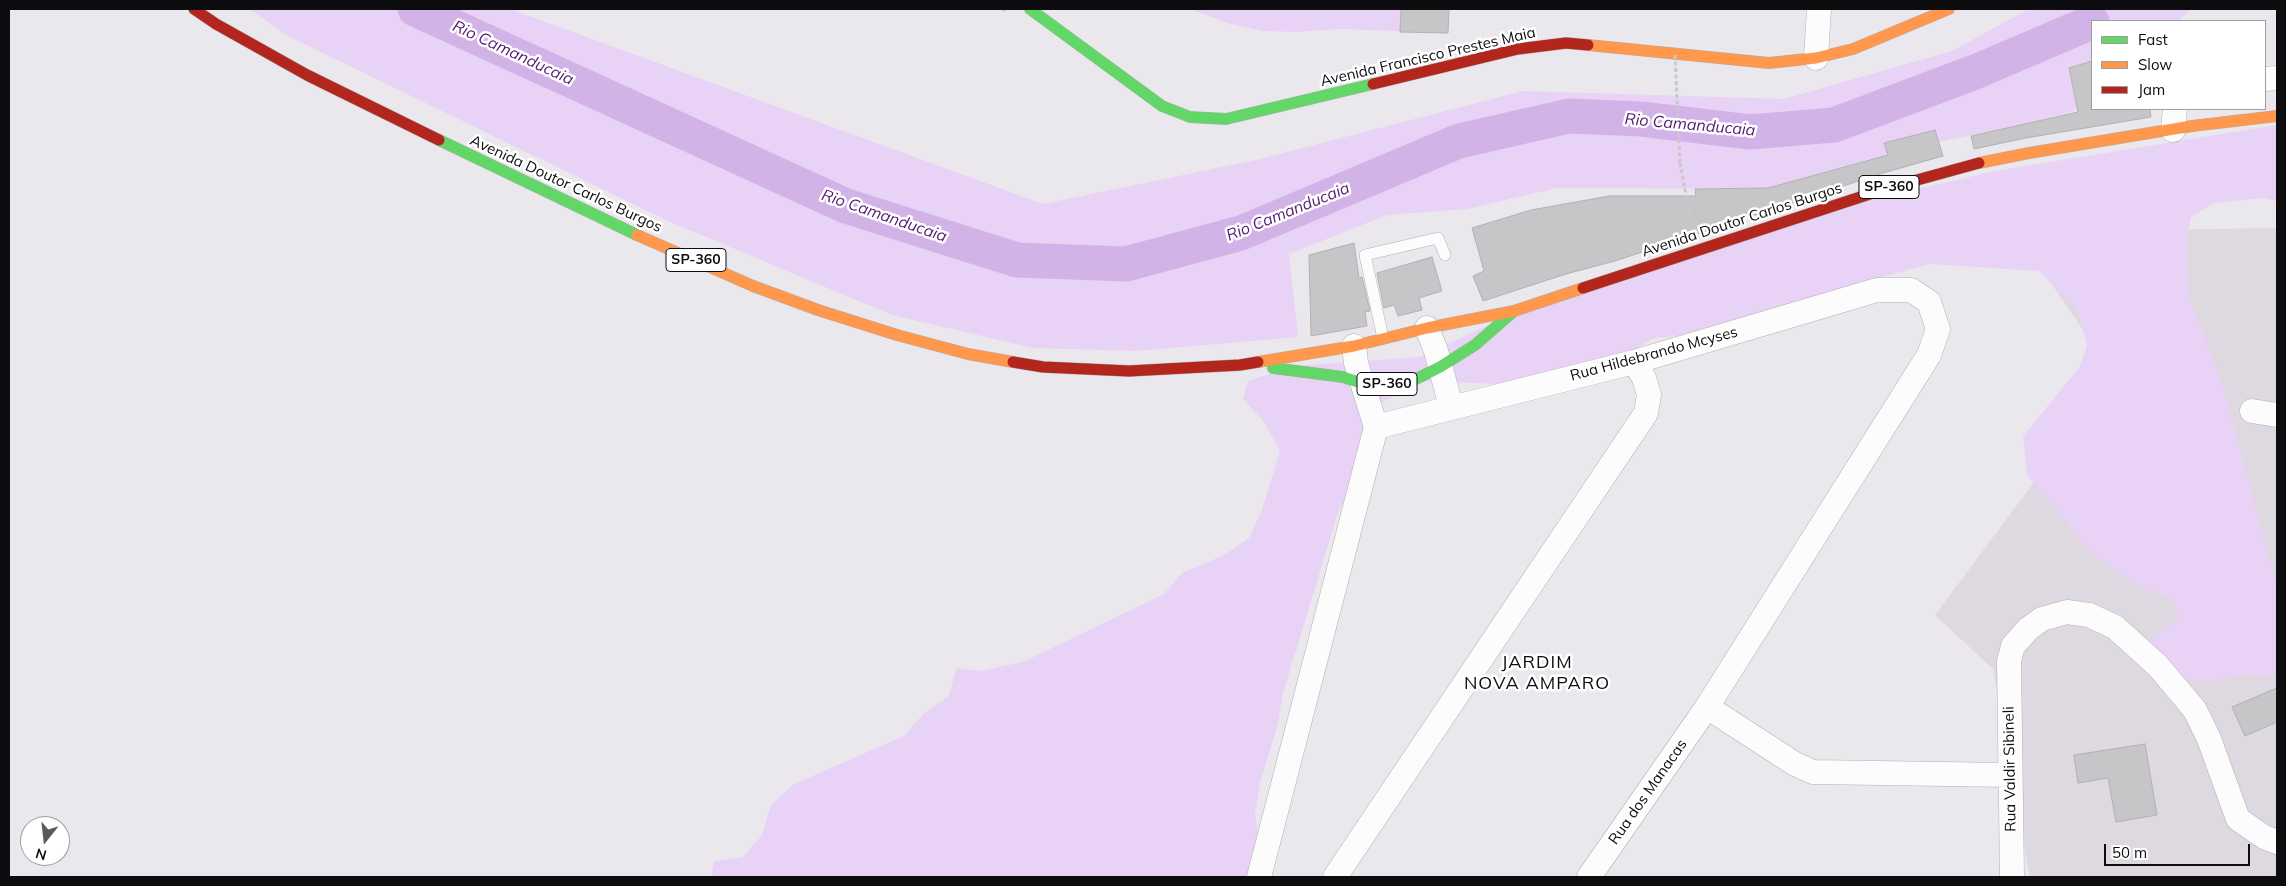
<!DOCTYPE html>
<html>
<head>
<meta charset="utf-8">
<style>
	body { margin:0 }
	#map { position:relative; width:2286px; height:886px; overflow:hidden; background:#eae8ec; font-family:Mulish,sans-serif }
	canvas { display:block }
	.frame { position:absolute; inset:0; border:10px solid #0d0c0e; pointer-events:none }
	.legend { position:absolute; left:2091px; top:20px; width:175px; height:90px; box-sizing:border-box; background:#fff; border:1px solid #9e9e9f; margin:0; padding:6px 9px; list-style:none; font-size:15px; color:#0d0c0e }
	.legend li { display:flex; align-items:center; gap:10px; height:25px }
	.legend b { width:25px; border:1px solid #9e9e9f }
	.north { position:absolute; left:20px; top:816px; width:50px; height:50px; box-sizing:border-box; background:#fff; border:1px solid #9e9e9f; border-radius:50%; rotate:196deg; font-size:14px; font-weight:700; line-height:20px; text-align:center; color:#0d0c0e }
	.north::after { content:''; display:block; margin:auto; width:18px; height:22px; background:#5a595c; clip-path:polygon(50% 0,100% 100%,50% 72%,0 100%) }
	.scale { position:absolute; left:2104px; top:844px; width:146px; height:22px; box-sizing:border-box; border:2px solid #0d0c0e; border-top:0; padding-left:6px; font-size:15px; line-height:18px; white-space:nowrap; color:#0d0c0e; -webkit-text-stroke:4px #fff; paint-order:stroke }
</style>
</head>
<body>
<div id="map">
<canvas width="2286" height="886"></canvas>
<div class="frame"></div>
<ul class="legend">
<li><b style="height:6px;background:#63d668"></b>Fast</li>
<li><b style="height:6px;background:#ff974d"></b>Slow</li>
<li><b style="height:6px;background:#b3261e"></b>Jam</li>
</ul>
<div class="north">N</div>
<div class="scale">50 m</div>
</div>
<script>
const ctx = document.querySelector('canvas').getContext('2d');
ctx.lineJoin = 'round';
function fill(path, color) { ctx.fillStyle = color; ctx.fill(path, 'evenodd'); }
const shape = rows => new Path2D(rows.map(r => 'M' + r).join(''));
function trace(path, color, width, dash) { ctx.strokeStyle = color; ctx.lineWidth = width; ctx.lineCap = dash ? 'butt' : 'round'; ctx.setLineDash(dash || []); ctx.stroke(path); }
function drawText(font, color, halo, rows, align = 'center') {
  ctx.font = font + ' Mulish,sans-serif'; ctx.lineWidth = 5; ctx.setLineDash([]); ctx.textBaseline = 'middle'; ctx.strokeStyle = halo; ctx.fillStyle = color; for (const [text, x, y, turn = 0] of rows) {
    ctx.save(); ctx.translate(x, y); ctx.rotate((+turn || 0) * Math.PI / 180); ctx.textAlign = isNaN(turn) ? turn : align; if (halo) ctx.strokeText(text, 0, 0); ctx.fillText(text, 0, 0); ctx.restore();
  }
}
fill(shape([
	[2277,228,2277,877,2030,877,1993,669,1935,615,2114,375,2053,286,2148,230]
]), '#ded8e1');
fill(shape([
	[250,9,510,9,1043,204,1256,160,1523,91,1784,99,1952,51,2029,9,2191,9,2178,21,2092,21,2092,61,2069,68,2078,110,2024,124,1914,147,1765,189,1557,188,1467,209,1387,215,1289,254,1298,337,1136,351,1033,348,892,315,668,221,288,36],
	[1191,9,1449,9,1448,33,1342,29,1295,32,1263,31,1227,23],
	[2277,125,2277,201,2262,198,2214,203,2191,217,2187,236,2189,296,2223,385,2277,588,2277,676,2242,675,2212,682,2180,680,2142,638,2150,640,2180,616,2171,598,2133,584,2090,551,2027,475,2023,436,2079,368,2087,346,2077,309,2039,271,1929,264,1796,301,1752,321,1687,335,1654,338,1635,349,1609,359,1520,385,1426,381,1374,406,1349,488,1337,516,1283,693,1278,724,1260,783,1255,814,1259,843,1268,877,711,877,714,861,743,857,762,835,771,805,794,784,904,736,923,714,948,697,957,668,980,671,1023,662,1164,594,1182,573,1224,555,1249,538,1262,510,1280,451,1264,422,1243,399,1248,381,1294,366,1420,357,1510,315,1788,219,1995,171]
]), '#e8d3f6');
trace(shape([
	[415,9,846,206,1017,260,1126,264,1241,233,1459,141,1569,116,1641,119,1750,132,1834,125,1975,72,2092,22]
]), '#d2b3e7', 35);
const building = shape([
	[1401,9,1449,9,1448,33,1400,32,1401,9],
	[2092,61,2092,109,2150,109,2151,117,2026,138,1974,149,1971,136,2078,112,2069,68,2092,61],
	[1935,130,1943,156,1883,173,1615,261,1566,274,1483,301,1473,276,1484,271,1472,228,1531,210,1609,196,1696,196,1695,189,1768,188,1888,155,1884,143,1935,130],
	[1354,243,1359,278,1362,277,1370,311,1365,312,1367,326,1311,336,1309,255,1354,243],
	[1432,257,1442,291,1419,298,1422,310,1398,316,1394,305,1384,308,1377,273,1432,257],
	[2277,688,2277,722,2245,736,2232,707,2277,688],
	[2145,744,2157,815,2116,822,2108,778,2078,783,2074,755,2145,744]
]);
fill(building, '#c6c6c8');
trace(building, '#b1b1b3', 1);
const lane = shape([
	[1383,338,1365,255,1438,238,1445,255]
]);
const street = shape([
	[1816,58,1819,9],
	[2265,79,2277,78],
	[2173,130,2175,109],
	[1427,328,1436,351,1451,406],
	[2252,411,2277,415],
	[1376,427,1634,362,1877,290,1911,290,1929,302,1938,329,1929,355,1707,707,1589,877],
	[1707,707,1795,764,1813,772,2010,775],
	[1259,877,1376,427,1356,363,1354,346],
	[1335,877,1646,413,1649,395,1644,378,1634,362],
	[2012,877,2009,661,2013,646,2028,629,2042,619,2067,612,2089,615,2115,627,2158,666,2195,710,2209,739,2238,819,2264,837,2277,842]
]);
const fast = shape([
	[1030,9,1162,106,1190,117,1226,119,1373,84],
	[439,140,637,235],
	[1273,368,1343,377,1364,384,1397,384,1418,378,1440,367,1475,345,1514,311]
]);
const slow = shape([
	[1588,45,1769,63,1816,58,1853,49,1949,9],
	[1979,163,2029,153,2192,126,2277,116],
	[637,235,753,286,818,310,897,335,968,354,1013,362],
	[1258,362,1354,346,1427,328,1514,311,1583,288]
]);
const jam = shape([
	[194,9,216,24,307,75,439,140],
	[1373,84,1518,49,1566,43,1588,45],
	[1583,288,1888,188,1979,163],
	[1013,362,1043,367,1129,371,1240,365,1258,362]
]);
trace(lane, '#b1b0b3', 12);
trace(street, '#b1b0b3', 25);
trace(fast, '#b1b0b3', 12);
trace(slow, '#b1b0b3', 12);
trace(jam, '#b1b0b3', 12);
trace(shape([
	[1002,9,1007,12],
	[1680,163,1692,228]
]), '#c9c9c9', 3, [4, 2.5]);
trace(lane, '#fcfcfc', 11);
trace(street, '#fcfcfc', 24);
trace(fast, '#63d668', 11);
trace(slow, '#ff974d', 11);
trace(jam, '#b3261e', 11);
trace(shape([
	[1675,55,1680,163]
]), '#c9c9c9', 3, [4, 2.5]);
for (const [x, y, w] of [
	[1889,187,60],
	[696,260,60],
	[1387,384,60]
]) { const box = new Path2D(); box.roundRect(x - w / 2, y - 11.5, w, 23, 4); ctx.fillStyle = '#fff'; ctx.fill(box); trace(box, '#0d0c0e', 1); }
drawText('bold 14px', '#0d0c0e', null, [
	["SP-360",1889,187],
	["SP-360",696,260],
	["SP-360",1387,384]
]);
drawText('15px', '#0d0c0e', '#fff', [
	["Avenida Francisco Prestes Maia",1428,57,-13],
	["Avenida Doutor Carlos Burgos",566,184,25],
	["Avenida Doutor Carlos Burgos",1742,220,-18],
	["Rua Hildebrando Mcyses",1654,354,-15],
	["Rua Valdir Sibineli",2010,769,-91],
	["Rua dos Manacas",1648,792,-55]
]);
drawText('italic 16px', '#521a6f', '#fff', [
	["Rio Camanducaia",513,53,25],
	["Rio Camanducaia",1690,125,5],
	["Rio Camanducaia",1288,212,-22],
	["Rio Camanducaia",884,216,19]
]);
ctx.letterSpacing = '1px';
drawText('18px', '#0d0c0e', '#fff', [
	["JARDIM",1537,663],
	["NOVA AMPARO",1537,684]
]);
ctx.letterSpacing = '0px';
</script>
</body>
</html>
